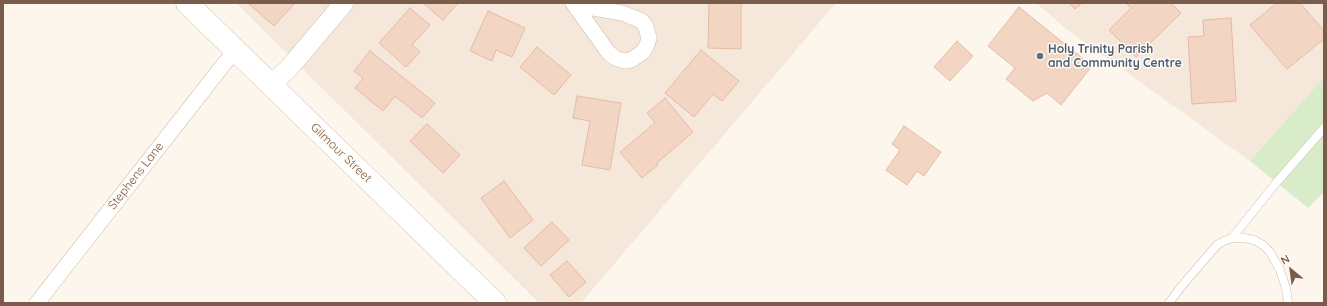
<!DOCTYPE html>
<html>
<head>
<meta charset="utf-8">
<style>
	body { margin:0 }
	#map { position:relative; width:1327px; height:306px; overflow:hidden; background:#fdf6ec; font-family:Quicksand,sans-serif }
	canvas { display:block }
	.frame { position:absolute; inset:0; border:4px solid #7a5c4d; pointer-events:none }
	.north { position:absolute; left:1271px; top:250px; width:40px; height:40px; -webkit-text-stroke:3px #fffaf3; paint-order:stroke; rotate:331deg; font-size:11px; font-weight:700; line-height:16px; text-align:center; color:#7a5c4d }
	.north::after { content:''; display:block; margin:auto; width:14px; height:18px; background:#7a5c4d; clip-path:polygon(50% 0,100% 100%,50% 72%,0 100%) }
</style>
</head>
<body>
<div id="map">
<canvas width="1327" height="306"></canvas>
<div class="frame"></div>
<div class="north">N</div>
</div>
<script>
const ctx = document.querySelector('canvas').getContext('2d');
ctx.lineJoin = 'round';
function fill(path, color) { ctx.fillStyle = color; ctx.fill(path, 'evenodd'); }
const shape = rows => new Path2D(rows.map(r => 'M' + r).join(''));
function trace(path, color, width, dash) { ctx.strokeStyle = color; ctx.lineWidth = width; ctx.lineCap = dash ? 'butt' : 'round'; ctx.setLineDash(dash || []); ctx.stroke(path); }
function drawText(font, color, halo, rows, align = 'center') {
  ctx.font = font + ' Quicksand,sans-serif'; ctx.lineWidth = 3; ctx.setLineDash([]); ctx.textBaseline = 'middle'; ctx.strokeStyle = halo; ctx.fillStyle = color; for (const [text, x, y, turn = 0] of rows) {
    ctx.save(); ctx.translate(x, y); ctx.rotate((+turn || 0) * Math.PI / 180); ctx.textAlign = isNaN(turn) ? turn : align; if (halo) ctx.strokeText(text, 0, 0); ctx.fillText(text, 0, 0); ctx.restore();
  }
}
fill(shape([
	[236,3,836,3,581,303,539,303],
	[1036,3,1324,3,1324,77,1250,161,1069,31]
]), '#f5e8da');
fill(shape([
	[1324,77,1324,196,1322,194,1308,208,1250,161]
]), '#d8ecc9');
const building = shape([
	[248,3,295,3,274,26,248,3],
	[423,3,458,3,443,20,423,3],
	[709,3,741,3,741,49,708,48,709,3],
	[1069,3,1082,3,1075,9,1069,3],
	[1126,3,1171,3,1181,13,1136,57,1109,30,1131,8,1126,3],
	[1277,3,1300,3,1324,31,1324,39,1287,69,1250,25,1277,3],
	[1019,7,1092,66,1061,105,1047,93,1033,101,1006,79,1015,68,988,46,1019,7],
	[410,8,430,25,412,45,420,52,406,67,379,43,410,8],
	[488,11,525,28,512,57,496,50,492,61,470,51,488,11],
	[1231,18,1236,101,1192,104,1188,37,1204,36,1203,20,1231,18],
	[957,41,973,56,950,81,934,67,957,41],
	[537,47,571,75,554,95,520,67,537,47],
	[701,50,739,81,722,101,713,94,694,117,665,93,701,50],
	[370,51,435,103,422,118,395,96,383,111,355,88,363,78,354,71,370,51],
	[577,96,621,103,610,170,582,165,590,121,573,118,577,96],
	[665,98,693,132,657,163,658,165,642,178,620,152,655,123,647,113,665,98],
	[427,124,460,155,443,173,410,141,427,124],
	[904,126,941,152,924,176,917,171,907,185,886,170,900,150,892,144,904,126],
	[504,181,533,220,510,238,481,198,504,181],
	[552,222,569,240,541,266,524,248,552,222],
	[567,261,586,282,569,297,550,275,567,261]
]);
fill(building, '#f3d5c3');
trace(building, '#e6bba3', 1);
const service = shape([
	[1232,238,1276,183,1324,128],
	[1169,303,1180,288,1217,245,1224,241,1232,238,1244,238,1254,240,1263,245,1270,252,1280,270,1286,288,1288,303]
]);
const minor = shape([
	[573,3,608,52,615,58,624,61,631,60,643,52,647,45,649,38,646,27,642,21,622,13,576,5],
	[37,303,224,64,236,51]
]);
const tertiary = shape([
	[271,85,289,68,344,3]
]);
const secondary = shape([
	[187,3,495,303]
]);
trace(service, '#d1beb0', 9);
trace(minor, '#d1beb0', 16);
trace(tertiary, '#d1beb0', 20);
trace(secondary, '#d6c0b0', 23);
trace(service, '#fff', 8);
trace(minor, '#fff', 15);
trace(tertiary, '#fff', 19);
trace(secondary, '#fff', 22);
for (const [x, y, r, color] of [
	[1040,56,4,"#5c6f8a"]
]) { const dot = new Path2D(); dot.arc(x, y, r, 0, 2 * Math.PI); ctx.fillStyle = color; ctx.fill(dot); trace(dot, '#fffaf3', 1.5); }
drawText('bold 12px', '#4e5e75', '#fffaf3', [
	["Holy Trinity Parish",1048,49],
	["and Community Centre",1048,63]
], 'left');
drawText('12px', '#7a5c4d', '#fffaf3', [
	["Gilmour Street",341,153,44],
	["Stephens Lane",136,176,-52]
]);
</script>
</body>
</html>
